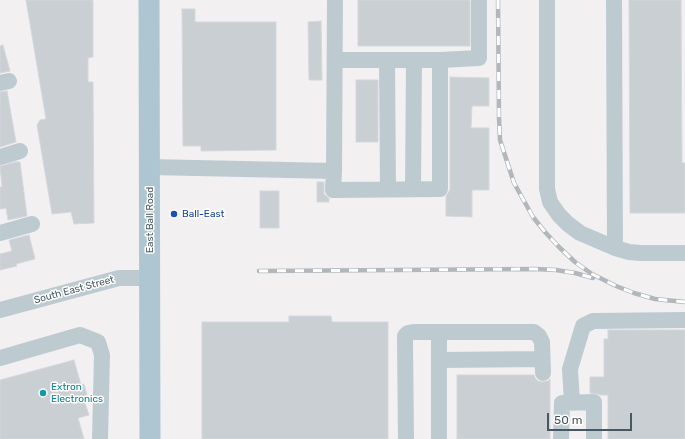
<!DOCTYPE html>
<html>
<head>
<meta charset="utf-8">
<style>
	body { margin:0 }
	#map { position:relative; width:685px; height:439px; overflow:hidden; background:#f3f0f1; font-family:Rubik,sans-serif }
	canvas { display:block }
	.scale { position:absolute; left:547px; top:413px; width:85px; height:18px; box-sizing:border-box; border:2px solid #475860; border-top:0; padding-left:5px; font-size:12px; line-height:14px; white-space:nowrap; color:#475860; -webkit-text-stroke:3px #fff; paint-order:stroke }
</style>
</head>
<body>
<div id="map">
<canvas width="685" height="439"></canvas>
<div class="scale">50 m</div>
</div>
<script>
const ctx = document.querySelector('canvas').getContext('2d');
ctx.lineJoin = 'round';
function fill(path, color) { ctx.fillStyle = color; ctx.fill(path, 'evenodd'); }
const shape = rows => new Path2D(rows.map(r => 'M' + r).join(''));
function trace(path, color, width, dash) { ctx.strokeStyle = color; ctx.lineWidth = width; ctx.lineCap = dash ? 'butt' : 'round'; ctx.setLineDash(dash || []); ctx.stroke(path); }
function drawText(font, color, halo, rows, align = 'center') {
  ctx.font = font + ' Rubik,sans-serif'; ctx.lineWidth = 3; ctx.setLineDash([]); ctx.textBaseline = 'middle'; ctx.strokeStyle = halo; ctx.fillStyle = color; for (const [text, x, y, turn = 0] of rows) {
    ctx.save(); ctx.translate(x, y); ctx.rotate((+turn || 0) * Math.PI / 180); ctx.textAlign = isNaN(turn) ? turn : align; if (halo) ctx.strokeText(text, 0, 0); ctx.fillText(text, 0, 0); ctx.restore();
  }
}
const building = shape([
	[26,0,93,0,93,57,88,58,88,82,93,82,94,223,74,224,71,212,52,214,37,125,40,120,46,119,26,0],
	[358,0,470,0,470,46,358,46,358,0],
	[629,0,681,0,682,163,685,163,685,213,630,213,629,0],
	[182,9,195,9,195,22,276,22,276,150,201,151,201,146,183,146,182,9],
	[321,21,322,80,309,80,308,22,321,21],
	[3,45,10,71,0,73,0,46,3,45],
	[450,77,489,78,489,106,472,106,471,128,489,128,489,190,472,190,472,217,446,216,446,196,448,193,450,189,450,77],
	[356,80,378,80,378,142,356,142,356,80],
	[7,91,16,142,0,147,0,92,7,91],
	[15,162,20,162,27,216,8,220,6,208,0,209,0,187,2,187,0,166,15,162],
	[317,182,324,182,324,194,329,198,329,202,317,202,317,182],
	[260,191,279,191,279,228,260,228,260,191],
	[29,235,35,259,16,264,17,266,0,270,0,254,12,251,9,240,29,235],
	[289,316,331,316,332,322,388,322,388,439,202,439,202,322,289,322,289,316],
	[608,330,685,330,685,439,608,439,608,395,600,395,598,394,590,393,590,377,604,377,604,339,608,339,608,330],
	[74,360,81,385,84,384,89,402,85,403,89,415,78,418,84,439,0,439,0,380,74,360],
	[457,375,534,375,535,378,538,381,543,382,548,381,550,379,550,439,457,439,457,375]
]);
fill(building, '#cacfd3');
trace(building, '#d4d8dc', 1);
trace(shape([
	[547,0,547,189,550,202,559,215,568,224,580,233,615,248,629,252,641,253,685,253],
	[614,0,615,248],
	[335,60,440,60],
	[387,60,388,189],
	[0,83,9,81],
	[0,157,20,151],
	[149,167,334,171,333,190,440,189,440,60,479,58,479,0],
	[334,171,335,0],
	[413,189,414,60],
	[0,233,32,224],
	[0,310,119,278,150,278],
	[439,332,439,439],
	[0,358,80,335,98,342,102,355,100,439],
	[439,360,542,359],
	[572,402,570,369,583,326,593,321,685,320],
	[406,439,405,340,405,336,408,333,413,332,534,332,539,336,542,342,543,373],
	[561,439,562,403,594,402,594,439]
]), '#bdcbd1', 16);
trace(shape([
	[149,0,150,439]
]), '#aec6d1', 21);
const rail = shape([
	[498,0,499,118,500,140,514,183,533,217,545,232,559,247,575,262,592,274,616,286,634,293,655,299,685,302],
	[259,271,535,269,556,270,575,273,593,278]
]);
trace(rail, '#b2b7bb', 4.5);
trace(rail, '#fff', 3, [9]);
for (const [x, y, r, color] of [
	[174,214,4,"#1a4fb4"],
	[43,393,4,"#0f9aa8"]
]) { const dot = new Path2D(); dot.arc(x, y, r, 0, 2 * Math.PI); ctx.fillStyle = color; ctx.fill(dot); trace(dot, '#fff', 1.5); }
drawText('10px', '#164399', '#fff', [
	["Ball-East",182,214]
], 'left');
drawText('10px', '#475860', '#fff', [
	["East Ball Road",150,220,-90],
	["South East Street",74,290,-15]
]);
drawText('10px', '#0d838f', '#fff', [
	["Extron",51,387],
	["Electronics",51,399]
], 'left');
</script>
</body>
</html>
